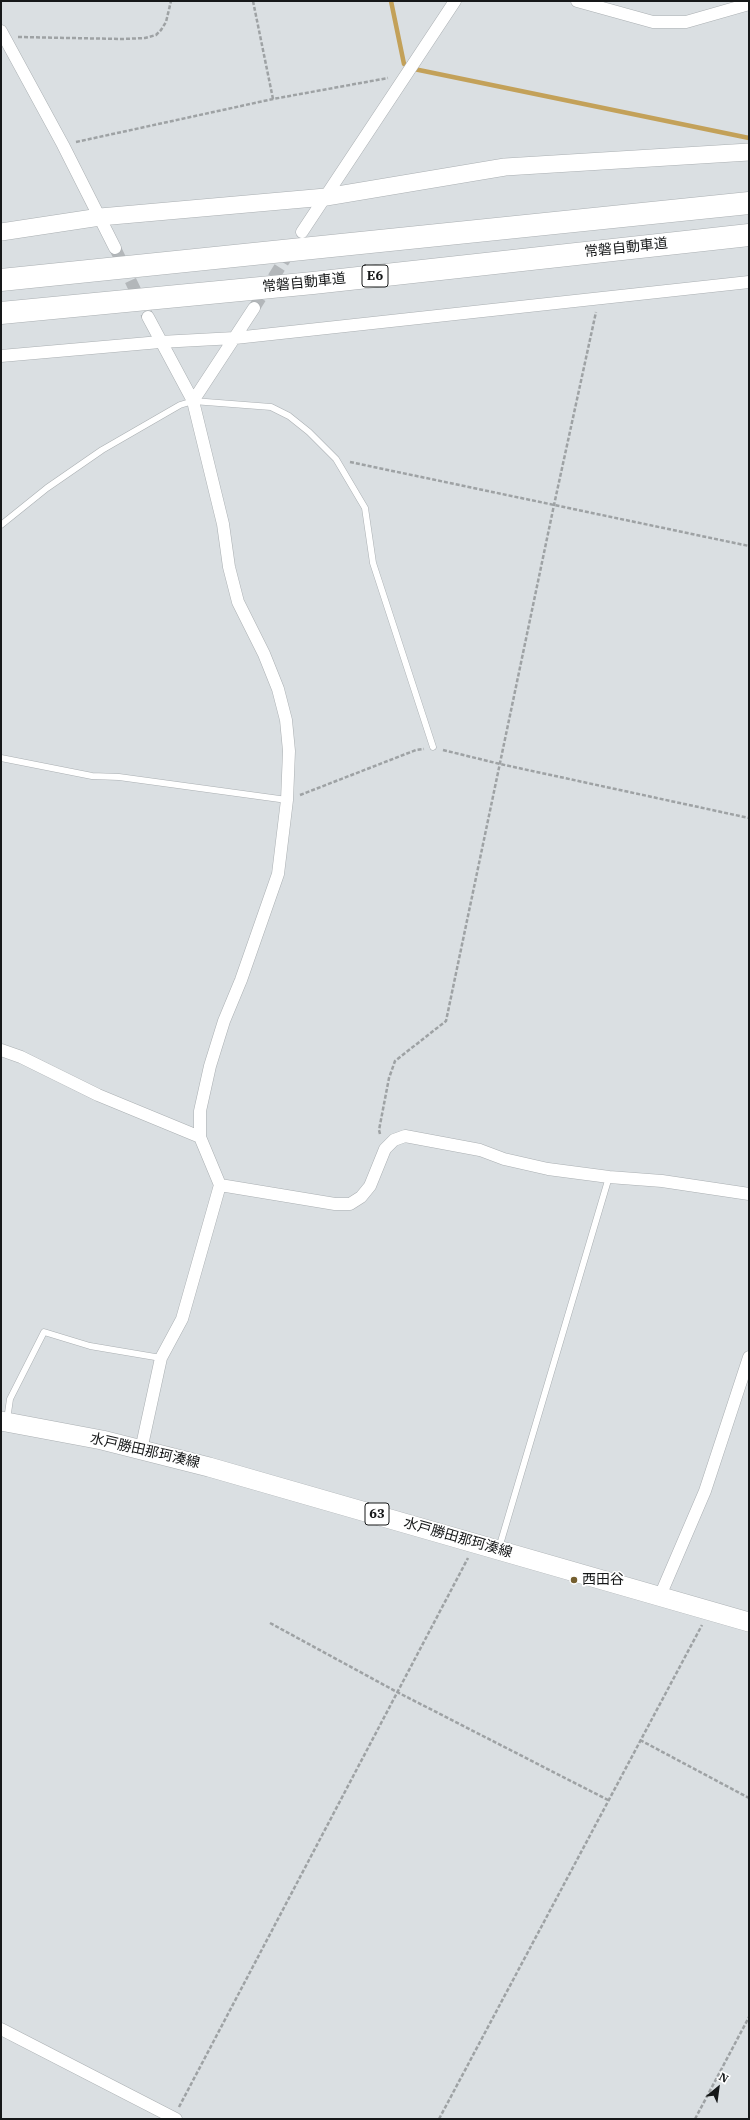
<!DOCTYPE html>
<html>
<head>
<meta charset="utf-8">
<style>
	body { margin:0 }
	#map { position:relative; width:750px; height:2120px; overflow:hidden; background:#dadfe2; font-family:"IBM Plex Serif",serif }
	canvas { display:block }
	.frame { position:absolute; inset:0; border:2px solid #161819; pointer-events:none }
	.north { position:absolute; left:698px; top:2068px; width:40px; height:40px; -webkit-text-stroke:3px #fff; paint-order:stroke; rotate:29deg; font-size:11px; font-weight:700; line-height:16px; text-align:center; color:#161819 }
	.north::after { content:''; display:block; margin:auto; width:14px; height:18px; background:#161819; clip-path:polygon(50% 0,100% 100%,50% 72%,0 100%) }
</style>
</head>
<body>
<div id="map">
<canvas width="750" height="2120"></canvas>
<div class="frame"></div>
<div class="north">N</div>
</div>
<script>
const ctx = document.querySelector('canvas').getContext('2d');
ctx.lineJoin = 'round';
const shape = rows => new Path2D(rows.map(r => 'M' + r).join(''));
function trace(path, color, width, dash) { ctx.strokeStyle = color; ctx.lineWidth = width; ctx.lineCap = dash ? 'butt' : 'round'; ctx.setLineDash(dash || []); ctx.stroke(path); }
function drawText(font, color, halo, rows, align = 'center') {
  ctx.font = font + ' "IBM Plex Serif","Noto Sans JP",serif'; ctx.lineWidth = 3; ctx.setLineDash([]); ctx.textBaseline = 'middle'; ctx.strokeStyle = halo; ctx.fillStyle = color; for (const [text, x, y, turn = 0] of rows) {
    ctx.save(); ctx.translate(x, y); ctx.rotate((+turn || 0) * Math.PI / 180); ctx.textAlign = isNaN(turn) ? turn : align; if (halo) ctx.strokeText(text, 0, 0); ctx.fillText(text, 0, 0); ctx.restore();
  }
}
trace(shape([
	[391,1,404,64,407,66],
	[414,69,749,138]
]), '#c3a159', 4.5);
trace(shape([
	[115,248,148,317],
	[254,308,292,248]
]), '#b3b7ba', 12, [12, 6]);
const lane = shape([
	[1,525,47,488,102,450,180,405,193,401,271,407,289,416,309,432,336,459,365,508,373,563,433,747],
	[1,758,92,776,119,777,287,800],
	[7,1420,10,1399,44,1332,90,1346,161,1358],
	[499,1548,609,1177]
]);
const street = shape([
	[577,1,653,22,686,22,749,4],
	[1,31,63,145,115,248],
	[302,232,455,1],
	[1,356,160,342,235,338,749,282],
	[193,401,254,308],
	[1,1050,21,1057,98,1095,200,1137],
	[220,1185,335,1204,350,1204,361,1197,370,1186,385,1149,394,1140,405,1136,480,1150,504,1159,548,1169,609,1177,662,1181,749,1194],
	[141,1450,161,1358,182,1319,220,1185,200,1137,200,1111,210,1066,224,1021,241,980,278,874,287,800,289,751,286,720,278,689,264,654,238,602,229,567,223,524,193,401,148,317],
	[660,1596,705,1491,749,1357],
	[1,2029,176,2119]
]);
const secondary = shape([
	[1,232,100,217,326,197,505,167,749,152]
]);
const primary = shape([
	[1,1421,102,1440,209,1467,749,1622]
]);
const highway = shape([
	[1,280,749,203],
	[1,313,313,283,749,235]
]);
trace(lane, '#aaafb2', 7);
trace(street, '#aaafb2', 13);
trace(secondary, '#aaafb2', 18);
trace(primary, '#aaafb2', 20);
trace(highway, '#aaafb2', 23);
trace(shape([
	[253,1,273,99],
	[18,37,122,39,145,38,156,35,161,30,166,22,171,1],
	[76,142,273,99,388,78],
	[350,462,749,546],
	[443,750,500,764,749,818],
	[300,795,416,750,424,749],
	[380,1134,379,1130,389,1078,395,1061,446,1021,554,505,596,312],
	[270,1623,397,1692,608,1800],
	[640,1740,749,1798],
	[179,2107,468,1558],
	[439,2119,702,1625],
	[695,2119,749,2017]
]), '#9ea2a4', 2.5, [4, 2]);
trace(lane, '#fff', 6);
trace(street, '#fff', 12);
trace(secondary, '#fff', 17);
trace(primary, '#fff', 19);
trace(highway, '#fff', 22);
for (const [x, y, r, color] of [
	[574,1580,4,"#755f2f"]
]) { const dot = new Path2D(); dot.arc(x, y, r, 0, 2 * Math.PI); ctx.fillStyle = color; ctx.fill(dot); trace(dot, '#fff', 1.5); }
for (const [x, y, w] of [
	[375,276,26],
	[377,1514,24]
]) { const box = new Path2D(); box.roundRect(x - w / 2, y - 11, w, 22, 3); ctx.fillStyle = '#fff'; ctx.fill(box); trace(box, '#161819', 1); }
drawText('bold 13px', '#161819', null, [
	["E6",375,276],
	["63",377,1514]
]);
drawText('14px', '#161819', '#fff', [
	["常磐自動車道",626,248,-6],
	["常磐自動車道",304,283,-6],
	["水戸勝田那珂湊線",145,1451,13],
	["水戸勝田那珂湊線",458,1538,16]
]);
drawText('14px', '#161819', '#fff', [
	["西田谷",582,1580]
], 'left');
</script>
</body>
</html>
